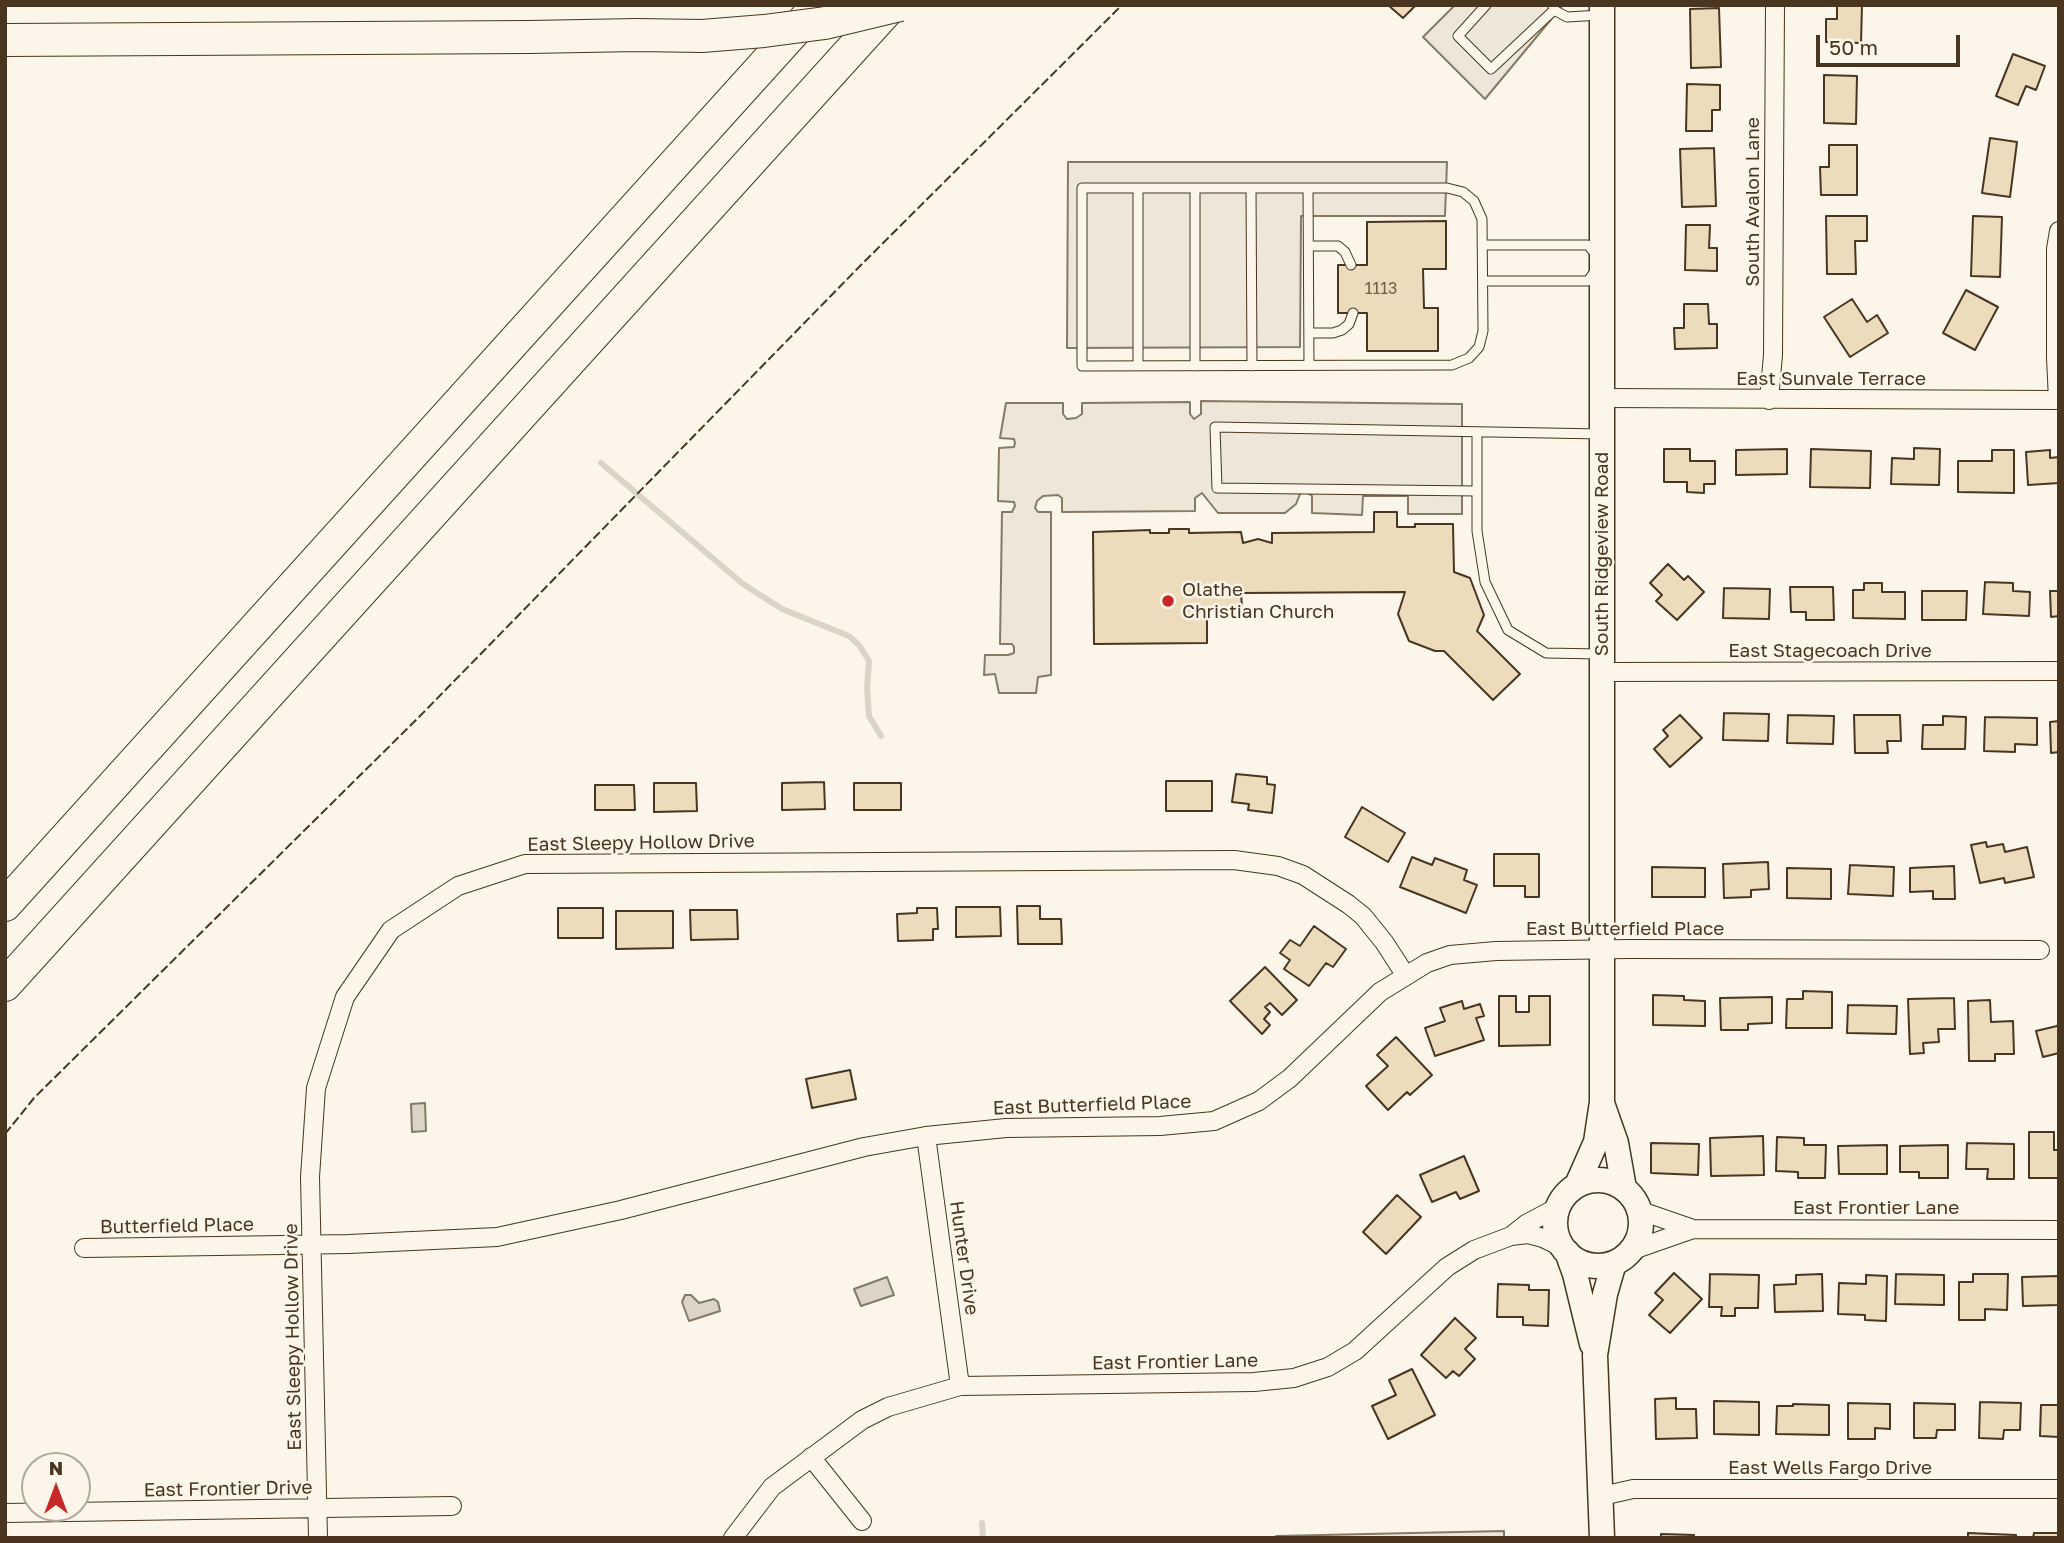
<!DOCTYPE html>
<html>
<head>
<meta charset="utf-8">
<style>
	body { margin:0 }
	#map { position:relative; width:2064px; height:1543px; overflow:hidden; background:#fbf6e9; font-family:"Golos Text",sans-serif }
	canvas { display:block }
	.frame { position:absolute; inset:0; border:7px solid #4a3520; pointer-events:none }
	.north { position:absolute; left:21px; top:1452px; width:70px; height:70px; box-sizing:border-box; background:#fbf6e9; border:2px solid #b4a999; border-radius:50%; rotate:0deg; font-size:19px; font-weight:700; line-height:28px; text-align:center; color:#4a3520 }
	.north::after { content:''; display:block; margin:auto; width:24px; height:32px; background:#c62828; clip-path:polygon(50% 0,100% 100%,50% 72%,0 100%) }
	.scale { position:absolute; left:1816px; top:35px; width:144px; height:32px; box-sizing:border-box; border:4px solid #4a3520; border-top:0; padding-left:9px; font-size:21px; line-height:24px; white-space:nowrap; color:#4a3520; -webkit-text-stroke:5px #fbf6e9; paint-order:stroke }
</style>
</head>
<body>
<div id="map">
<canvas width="2064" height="1543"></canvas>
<div class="frame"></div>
<div class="north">N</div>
<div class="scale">50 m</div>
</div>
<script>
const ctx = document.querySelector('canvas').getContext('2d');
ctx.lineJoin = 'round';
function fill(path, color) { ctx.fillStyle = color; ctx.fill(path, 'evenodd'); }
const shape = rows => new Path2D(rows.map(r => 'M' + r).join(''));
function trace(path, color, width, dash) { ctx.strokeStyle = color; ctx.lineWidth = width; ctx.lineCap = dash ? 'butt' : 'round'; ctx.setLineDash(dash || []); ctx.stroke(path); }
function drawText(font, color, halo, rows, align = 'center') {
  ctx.font = font + ' "Golos Text",sans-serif'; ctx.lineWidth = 5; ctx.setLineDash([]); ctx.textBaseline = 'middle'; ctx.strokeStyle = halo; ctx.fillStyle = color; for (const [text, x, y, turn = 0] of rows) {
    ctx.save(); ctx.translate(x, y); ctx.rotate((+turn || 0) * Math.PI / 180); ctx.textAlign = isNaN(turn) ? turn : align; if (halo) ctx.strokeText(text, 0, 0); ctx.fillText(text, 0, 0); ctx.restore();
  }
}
const parking = shape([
	[1455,5,1563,5,1485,99,1423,37,1455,5],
	[1068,162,1447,162,1445,216,1301,216,1300,347,1067,348,1068,162],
	[1201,401,1462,404,1462,514,1408,514,1408,496,1363,496,1362,515,1312,513,1312,496,1305,491,1300,494,1296,504,1285,513,1218,513,1202,493,1195,498,1195,511,1062,512,1062,498,1058,495,1043,496,1037,501,1035,508,1038,512,1051,512,1051,675,1038,677,1036,693,999,693,995,674,984,675,985,655,1008,655,1014,653,1014,647,1012,644,1000,644,1002,512,1012,512,1015,506,1014,502,998,501,999,448,1014,447,1015,443,1014,439,1000,438,1006,403,1063,403,1063,414,1067,419,1076,418,1082,414,1082,403,1190,402,1190,414,1194,419,1201,414,1201,401],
	[1504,1531,1504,1538,1276,1538,1276,1536,1504,1531]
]);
fill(parking, '#ede7d9');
trace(parking, '#887966', 2);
const water = shape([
	[425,1103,426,1131,412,1132,411,1104,425,1103],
	[887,1277,894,1295,861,1306,854,1289,887,1277],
	[685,1295,691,1295,699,1303,714,1299,718,1302,720,1311,689,1321,682,1302,685,1295]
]);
fill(water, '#dcd4c6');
trace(water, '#887966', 2);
trace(shape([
	[601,463,743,584,782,609,849,636,859,645,869,661,867,688,869,716,881,736],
	[982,1523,983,1538]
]), '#dcd4c6', 6);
const building = shape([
	[1388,5,1416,5,1403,18,1388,5],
	[1837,5,1862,5,1861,43,1826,42,1826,19,1837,19,1837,5],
	[1719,8,1721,67,1691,68,1690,9,1719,8],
	[2013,54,2045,66,2036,90,2026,86,2018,105,1996,96,2013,54],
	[1824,75,1857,76,1856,124,1824,123,1824,75],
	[1687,84,1720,85,1720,110,1712,110,1712,131,1686,131,1687,84],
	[1990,138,2017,142,2010,197,1982,193,1990,138],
	[1829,145,1857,145,1857,195,1821,195,1820,167,1829,167,1829,145],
	[1714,148,1716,206,1682,207,1680,149,1714,148],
	[1826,216,1867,216,1867,241,1855,241,1856,274,1827,274,1826,216],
	[1973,216,2002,217,2000,277,1971,276,1973,216],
	[1446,221,1446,269,1423,269,1424,308,1438,308,1438,351,1367,351,1367,313,1338,313,1338,265,1367,265,1367,222,1446,221],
	[1686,225,1710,225,1709,248,1717,248,1717,271,1685,270,1686,225],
	[1966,290,1998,307,1975,350,1943,333,1966,290],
	[1852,299,1867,322,1877,315,1888,333,1850,357,1824,317,1852,299],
	[1684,304,1708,304,1709,324,1717,324,1717,348,1675,349,1674,328,1684,328,1684,304],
	[1914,448,1940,449,1939,485,1891,484,1892,458,1914,459,1914,448],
	[1664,449,1690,449,1690,461,1715,461,1715,484,1704,484,1704,493,1687,492,1687,482,1664,482,1664,449],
	[1787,449,1787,474,1736,475,1736,450,1787,449],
	[1811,449,1871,451,1870,488,1810,487,1811,449],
	[1992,450,2014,450,2014,493,1958,492,1958,461,1992,461,1992,450],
	[2050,450,2050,458,2059,457,2059,483,2028,485,2026,452,2050,450],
	[1374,512,1397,512,1397,527,1415,527,1415,524,1453,524,1454,572,1470,578,1484,615,1477,631,1520,674,1493,700,1444,651,1435,651,1409,641,1398,614,1405,592,1241,593,1242,608,1207,609,1207,643,1094,644,1093,532,1150,530,1150,533,1169,533,1169,529,1189,529,1189,533,1241,532,1243,543,1258,539,1272,543,1272,533,1374,532,1374,512],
	[1668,564,1684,580,1688,576,1704,592,1677,620,1656,601,1662,595,1650,583,1668,564],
	[1985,582,2013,583,2013,591,2030,592,2029,616,1983,614,1985,582],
	[1864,583,1882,583,1882,592,1905,592,1905,619,1853,618,1853,590,1864,590,1864,583],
	[1790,587,1833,587,1834,620,1806,620,1806,612,1791,612,1790,587],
	[1724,588,1770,589,1769,619,1723,618,1724,588],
	[1922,591,1967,591,1966,620,1922,620,1922,591],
	[2050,591,2059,591,2059,616,2051,617,2050,591],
	[1724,713,1769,714,1768,741,1723,740,1724,713],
	[1680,715,1702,738,1670,767,1654,749,1668,736,1663,730,1680,715],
	[1788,715,1834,716,1833,744,1787,743,1788,715],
	[1854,715,1900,715,1901,741,1887,741,1888,753,1855,753,1854,715],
	[1943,716,1966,717,1965,749,1922,749,1923,725,1943,725,1943,716],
	[1985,717,2037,718,2037,745,2015,744,2015,752,1984,751,1985,717],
	[2059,721,2059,752,2051,753,2050,722,2059,721],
	[1236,774,1267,777,1267,784,1275,785,1272,813,1248,810,1249,804,1232,802,1236,774],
	[1166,781,1212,781,1212,811,1166,811,1166,781],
	[824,782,825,809,782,810,782,783,824,782],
	[654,783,696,783,697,811,654,812,654,783],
	[854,783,901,783,901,810,854,810,854,783],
	[595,785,634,785,635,810,595,810,595,785],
	[1362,807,1405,833,1388,862,1345,837,1362,807],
	[1986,842,1987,847,2003,844,2005,852,2027,847,2034,877,2005,883,2004,878,1980,883,1971,845,1986,842],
	[1494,854,1539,854,1539,897,1525,897,1525,886,1494,886,1494,854],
	[1412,857,1432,865,1435,858,1467,870,1464,880,1477,885,1466,913,1400,887,1412,857],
	[1768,862,1769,889,1751,890,1751,897,1724,898,1723,864,1768,862],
	[1850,865,1894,867,1893,896,1848,894,1850,865],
	[1954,866,1955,899,1933,899,1933,891,1910,892,1910,868,1954,866],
	[1652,867,1705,868,1705,897,1652,897,1652,867],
	[1787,868,1831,869,1831,899,1787,898,1787,868],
	[1017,906,1040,906,1040,919,1061,919,1062,944,1018,944,1017,906],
	[956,907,1000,907,1001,936,956,937,956,907],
	[558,908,603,908,603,938,558,938,558,908],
	[917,908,937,908,938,929,933,929,933,940,898,941,897,914,917,913,917,908],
	[690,910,737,910,738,939,691,940,690,910],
	[616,911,673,911,673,948,616,949,616,911],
	[1314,926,1346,949,1333,967,1326,963,1309,986,1284,969,1290,960,1280,953,1290,940,1300,946,1314,926],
	[1265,967,1297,1000,1282,1015,1270,1003,1265,1007,1270,1012,1264,1019,1270,1025,1262,1034,1230,1001,1265,967],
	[1803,991,1832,992,1832,1028,1786,1028,1787,999,1803,999,1803,991],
	[1653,995,1684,996,1684,1000,1705,1001,1705,1026,1653,1025,1653,995],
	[1499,996,1516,996,1516,1012,1529,1012,1529,996,1550,996,1550,1045,1499,1046,1499,996],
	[1772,997,1772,1023,1748,1024,1748,1030,1721,1030,1720,998,1772,997],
	[1954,998,1955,1029,1938,1029,1939,1042,1923,1043,1924,1053,1910,1054,1908,999,1954,998],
	[1990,1000,1991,1022,2013,1021,2014,1054,1995,1054,1995,1061,1969,1061,1968,1001,1990,1000],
	[1462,1001,1464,1009,1480,1004,1484,1016,1476,1018,1484,1040,1435,1056,1425,1028,1445,1021,1440,1008,1462,1001],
	[1848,1005,1897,1006,1896,1034,1847,1033,1848,1005],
	[2059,1023,2059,1053,2043,1057,2036,1031,2057,1026,2059,1023],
	[1396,1037,1432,1075,1410,1095,1407,1092,1388,1110,1366,1086,1388,1066,1377,1055,1396,1037],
	[850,1070,856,1099,812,1108,806,1079,850,1070],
	[2029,1132,2054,1132,2054,1150,2059,1150,2059,1178,2029,1178,2029,1132],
	[1763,1136,1764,1175,1711,1176,1710,1138,1763,1136],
	[1777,1137,1804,1138,1804,1145,1826,1145,1825,1178,1798,1178,1798,1172,1776,1171,1777,1137],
	[1651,1143,1699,1144,1698,1175,1651,1173,1651,1143],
	[1967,1143,2014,1144,2014,1179,1987,1179,1988,1169,1966,1169,1967,1143],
	[1887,1145,1887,1174,1839,1174,1838,1146,1887,1145],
	[1948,1145,1948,1178,1919,1178,1919,1172,1900,1172,1900,1146,1948,1145],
	[1464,1156,1479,1191,1460,1199,1456,1192,1432,1202,1420,1175,1464,1156],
	[1397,1195,1421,1217,1386,1254,1363,1232,1397,1195],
	[1674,1273,1702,1299,1670,1333,1649,1315,1663,1300,1655,1293,1674,1273],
	[1710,1274,1759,1275,1758,1308,1735,1308,1735,1316,1721,1316,1722,1307,1709,1307,1710,1274],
	[1822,1274,1823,1311,1775,1312,1774,1285,1796,1284,1796,1275,1822,1274],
	[1896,1274,1944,1275,1944,1305,1895,1304,1896,1274],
	[1973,1274,2008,1274,2007,1310,1985,1309,1985,1320,1959,1320,1959,1282,1973,1282,1973,1274],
	[1866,1275,1887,1276,1886,1321,1865,1320,1865,1315,1838,1314,1839,1283,1866,1284,1866,1275],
	[2059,1276,2059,1305,2023,1306,2022,1277,2059,1276],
	[1498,1284,1529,1285,1529,1290,1549,1290,1548,1326,1523,1325,1523,1317,1497,1317,1498,1284],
	[1455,1318,1476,1338,1465,1349,1475,1359,1459,1376,1453,1371,1446,1378,1421,1355,1455,1318],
	[1412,1369,1435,1415,1388,1439,1372,1406,1396,1395,1389,1380,1412,1369],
	[1676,1398,1676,1409,1696,1409,1697,1438,1656,1439,1655,1399,1676,1398],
	[1714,1401,1759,1402,1759,1435,1714,1434,1714,1401],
	[1980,1402,2021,1403,2020,1430,2004,1430,2003,1439,1979,1438,1980,1402],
	[1848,1403,1890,1404,1890,1429,1875,1428,1875,1439,1848,1439,1848,1403],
	[1914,1403,1955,1404,1955,1430,1937,1430,1936,1438,1914,1438,1914,1403],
	[1793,1404,1829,1405,1829,1435,1776,1434,1777,1406,1793,1406,1793,1404],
	[2041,1405,2059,1405,2059,1437,2040,1436,2041,1405],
	[1968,1533,2016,1535,2016,1538,1968,1538,1968,1533],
	[2034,1533,2059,1533,2059,1538,2033,1538,2034,1533],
	[1661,1534,1694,1535,1694,1538,1661,1538,1661,1534]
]);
fill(building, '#ecdcbc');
trace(building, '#4a3520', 2);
const service = shape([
	[1486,5,1458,36,1491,69,1554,10],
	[1553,6,1554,10,1567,17,1601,15],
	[1082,188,1447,188,1463,192,1474,201,1482,219,1483,331,1479,347,1469,358,1452,365,1082,366,1082,188],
	[1195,188,1195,366],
	[1251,188,1252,366],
	[1308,188,1309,365],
	[1482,245,1588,245,1596,255],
	[1309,246,1338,246,1345,252,1351,265],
	[1483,281,1588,281,1595,271],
	[1309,333,1333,333,1342,330,1349,324,1353,313],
	[1138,366,1138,188],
	[1477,432,1477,531,1485,582,1508,630,1546,653,1600,654],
	[1477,491,1217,488,1215,427,1602,434]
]);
const minor = shape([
	[1603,398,2059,400],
	[1769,400,1773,355,1775,5],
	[2058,400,2056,357,2056,249,2059,231],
	[1602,672,2059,671],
	[926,1136,960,1386],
	[1641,1211,1693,1229,2059,1230],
	[1511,1236,1526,1224,1558,1207],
	[84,1248,349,1244,497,1237,621,1210,864,1147,926,1136,1006,1128,1160,1126,1214,1121,1259,1101,1290,1078,1380,992,1427,963,1450,955,1496,951,1628,949,2040,950],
	[1633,1250,1693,1229],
	[811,1457,862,1521],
	[1602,1496,1633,1489,2059,1489],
	[5,1513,452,1506],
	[318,1538,310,1177,316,1088,345,997,391,930,458,886,525,864,1234,860,1278,866,1303,875,1348,904,1363,916,1384,942,1406,976],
	[733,1538,772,1487,862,1420,888,1407,960,1386,1254,1382,1294,1378,1328,1367,1355,1351,1447,1267,1474,1250,1511,1236,1528,1234,1543,1238,1563,1248]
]);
const secondary = shape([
	[1603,1106,1616,1143,1624,1188],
	'1555 1223a43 43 0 1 1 86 0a43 43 0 1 1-86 0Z',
	[1577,1185,1596,1142,1602,1102,1602,5],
	[1567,1252,1575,1274,1592,1344],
	[1602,1538,1595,1355,1605,1294,1614,1263]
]);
const motorway = shape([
	[5,40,529,37],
	[5,905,818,5],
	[5,985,892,5]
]);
trace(service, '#4a3520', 11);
trace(minor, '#4a3520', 20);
trace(secondary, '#4a3520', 27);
trace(motorway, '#4a3520', 34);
trace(service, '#fbf6e9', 9);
trace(minor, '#fbf6e9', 18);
trace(secondary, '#fbf6e9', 24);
trace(motorway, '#fbf6e9', 32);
const motorwayBridge = shape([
	[529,37,637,35,702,36,764,31,825,23,900,5]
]);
trace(motorwayBridge, '#4a3520', 34, []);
trace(motorwayBridge, '#fbf6e9', 32);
trace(shape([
	[5,1134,34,1098,419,717,861,265,1122,5]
]), '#4a3520', 2, [9, 3.5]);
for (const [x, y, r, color] of [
	[1168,601,7,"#c62828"]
]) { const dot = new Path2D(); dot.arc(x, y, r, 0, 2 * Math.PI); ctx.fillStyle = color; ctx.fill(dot); trace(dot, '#fbf6e9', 2.5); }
drawText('16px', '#725f47', null, [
	["1113",1381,289]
]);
drawText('19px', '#4a3520', '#fbf6e9', [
	["South Avalon Lane",1753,202,-90],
	["East Sunvale Terrace",1831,379],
	["South Ridgeview Road",1602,554,-90],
	["East Stagecoach Drive",1830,651],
	["East Sleepy Hollow Drive",641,843,-1],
	["East Butterfield Place",1625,929],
	["East Butterfield Place",1092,1105,-2],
	["East Frontier Lane",1876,1208],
	["Butterfield Place",177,1226,-1],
	["Hunter Drive",964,1258,82],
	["East Sleepy Hollow Drive",293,1337,-91],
	["East Frontier Lane",1175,1362,-1],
	["East Wells Fargo Drive",1830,1468],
	["East Frontier Drive",228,1489,-1]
]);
drawText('19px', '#4a3520', '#fbf6e9', [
	["Olathe",1182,590],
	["Christian Church",1182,612]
], 'left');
</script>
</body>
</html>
